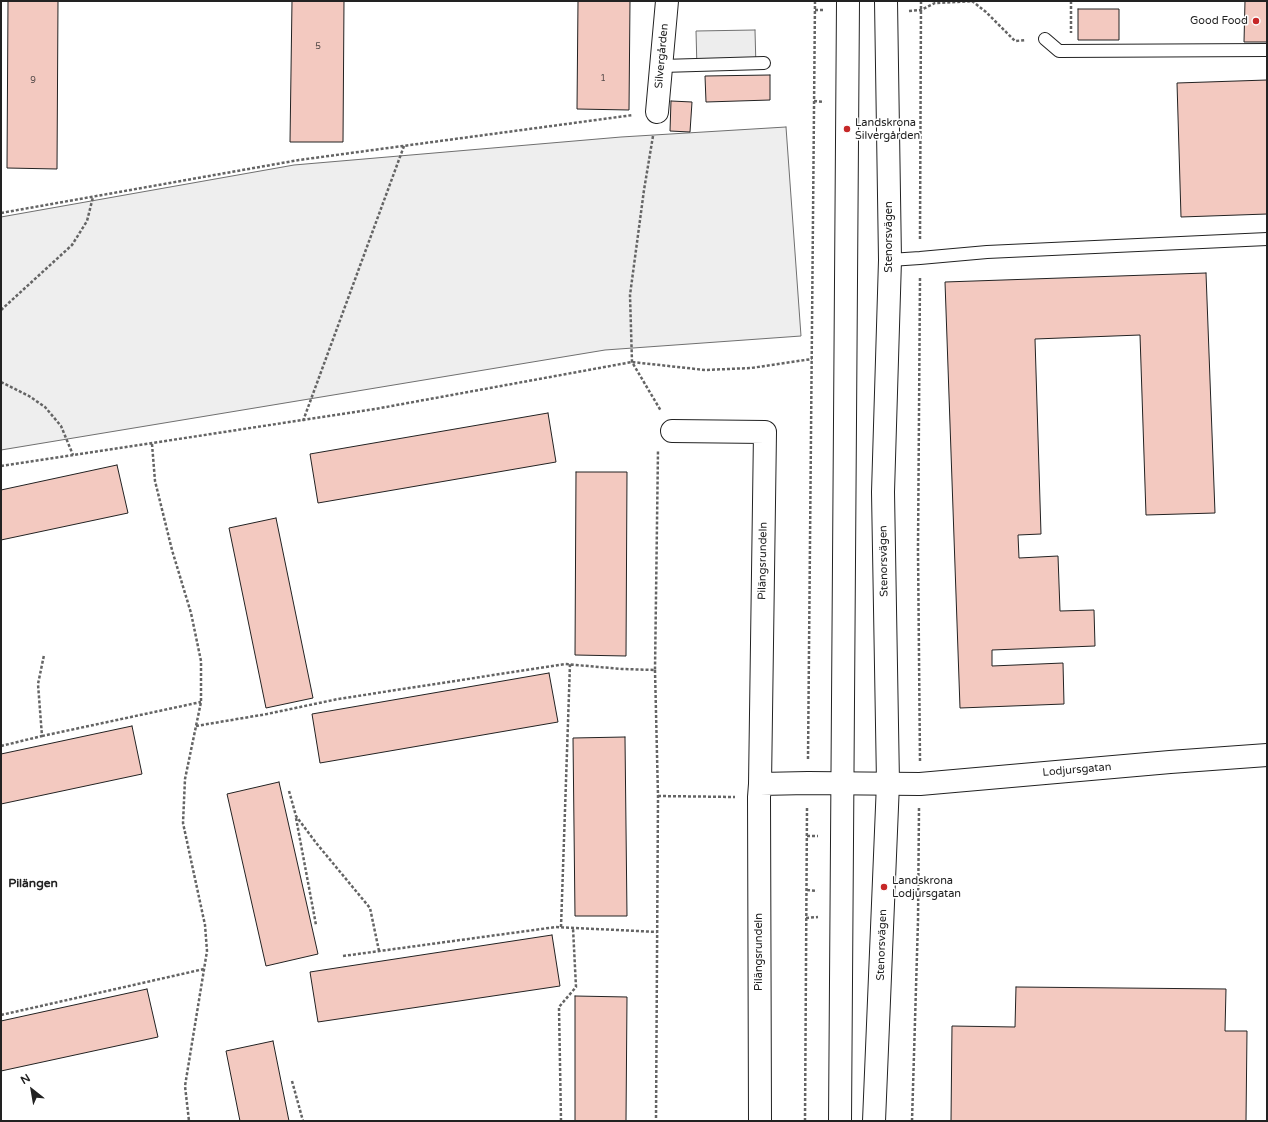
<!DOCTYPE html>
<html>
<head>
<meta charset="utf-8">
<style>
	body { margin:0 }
	#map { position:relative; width:1268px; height:1122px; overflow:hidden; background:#fff; font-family:"Varela Round",sans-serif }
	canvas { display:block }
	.frame { position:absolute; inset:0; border:2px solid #222; pointer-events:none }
	.north { position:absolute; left:12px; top:1070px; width:40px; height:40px; -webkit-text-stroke:3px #fff; paint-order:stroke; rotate:329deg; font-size:11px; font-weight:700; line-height:16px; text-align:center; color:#222 }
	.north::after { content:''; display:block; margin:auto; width:14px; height:18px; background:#222; clip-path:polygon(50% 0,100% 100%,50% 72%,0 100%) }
</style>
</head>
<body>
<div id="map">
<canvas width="1268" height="1122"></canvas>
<div class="frame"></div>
<div class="north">N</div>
</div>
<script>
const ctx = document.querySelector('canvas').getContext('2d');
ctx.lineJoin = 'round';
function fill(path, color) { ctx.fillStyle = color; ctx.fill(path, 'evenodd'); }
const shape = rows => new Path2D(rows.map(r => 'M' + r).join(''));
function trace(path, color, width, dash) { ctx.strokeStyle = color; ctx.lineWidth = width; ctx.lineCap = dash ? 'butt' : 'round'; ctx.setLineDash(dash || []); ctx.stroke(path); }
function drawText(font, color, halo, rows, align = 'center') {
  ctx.font = font + ' "Varela Round",sans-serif'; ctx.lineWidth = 3; ctx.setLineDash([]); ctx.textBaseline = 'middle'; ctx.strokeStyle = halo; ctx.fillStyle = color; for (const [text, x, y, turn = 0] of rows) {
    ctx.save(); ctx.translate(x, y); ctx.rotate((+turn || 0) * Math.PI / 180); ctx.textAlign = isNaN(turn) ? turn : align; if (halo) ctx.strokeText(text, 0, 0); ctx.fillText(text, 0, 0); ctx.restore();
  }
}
const green = shape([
	[786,127,801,336,605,350,1,450,1,217,294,165,621,137,786,127]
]);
fill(green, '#eee');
trace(green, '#6f6f6f', 1);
const parking = shape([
	[755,30,756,68,697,69,696,31,755,30]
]);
fill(parking, '#ededed');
trace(parking, '#6f6f6f', 1);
const building = shape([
	[8,1,58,1,57,169,7,168,8,1],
	[292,1,344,1,343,142,290,142,292,1],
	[578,1,630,1,629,110,577,109,578,1],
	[1245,1,1267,1,1267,42,1244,42,1245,1],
	[1078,9,1119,9,1119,40,1078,40,1078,9],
	[770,75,770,100,706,102,705,76,770,75],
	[1267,80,1267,214,1181,217,1177,83,1267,80],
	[671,101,692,102,690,132,670,131,671,101],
	[1206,273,1215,513,1146,515,1140,335,1035,339,1041,534,1018,535,1019,558,1058,556,1060,611,1094,610,1095,646,992,650,992,666,1063,663,1064,704,960,708,945,282,1206,273],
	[548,413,556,462,318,503,310,454,548,413],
	[117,465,128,513,1,540,1,490,117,465],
	[576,472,627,472,626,656,575,655,576,472],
	[276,518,313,698,266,708,229,528,276,518],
	[549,673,558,722,320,763,312,714,549,673],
	[132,726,142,774,1,804,1,754,132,726],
	[625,737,627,916,575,916,573,738,625,737],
	[279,782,318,954,266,966,227,794,279,782],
	[552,935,560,986,318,1022,310,972,552,935],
	[1016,987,1226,989,1225,1031,1247,1031,1246,1121,951,1121,952,1026,1015,1027,1016,987],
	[147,989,158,1037,1,1071,1,1021,147,989],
	[575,996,627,997,626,1121,575,1121,575,996],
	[273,1041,289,1121,240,1121,226,1051,273,1041]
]);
fill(building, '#f3c9c0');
trace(building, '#222', 1);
const lane = shape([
	[1045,39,1059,51,1267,50],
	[662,66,764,63],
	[890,260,920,258,987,252,1267,239]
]);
const street = shape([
	[657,112,667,1],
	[672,431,765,432,760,784,808,783,920,784,1170,762,1267,755],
	[760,784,759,797,760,1121]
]);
const secondary = shape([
	[840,1121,848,1],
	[874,1121,888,783,883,492,890,260,886,1]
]);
trace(lane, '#222', 14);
trace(street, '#222', 24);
trace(secondary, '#222', 24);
trace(shape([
	[972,1,986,12,1015,41,1026,40],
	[1071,1,1071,33],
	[815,10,825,10],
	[909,11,921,10,935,3,976,1],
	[814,101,824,102],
	[653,136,644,190,630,295,632,362,661,411],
	[1,213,299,160,633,115],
	[920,239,921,1],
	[1,310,72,245,87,221,93,197],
	[1,382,29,396,45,407,61,426,73,455],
	[303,421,404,146],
	[152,444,155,481,172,550,191,613,201,661,201,702,185,779,183,823,205,925,207,951,185,1086,189,1121],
	[1,466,375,409,632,362,705,370,751,368,812,359],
	[655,670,658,796,656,1121],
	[196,726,267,714,338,699,565,664,622,669,655,670,658,450],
	[42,736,201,702],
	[1,746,42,736,38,684,44,655],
	[808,759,815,1],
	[920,761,918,550,920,278],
	[289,791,296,816,317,844,370,908,379,951],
	[658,796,735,797],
	[296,818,316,925],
	[807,836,818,836],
	[807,890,817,891],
	[806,918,818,917],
	[561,927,570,664],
	[343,956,556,927,657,932],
	[1,1015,204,969],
	[292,1081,303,1121],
	[561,1121,559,1007,576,987,573,928],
	[805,1121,807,808],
	[912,1121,918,921,919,808]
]), '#646464', 2.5, [3, 2]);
trace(lane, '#fff', 12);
trace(street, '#fff', 22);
trace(secondary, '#fff', 22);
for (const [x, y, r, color] of [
	[1256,21,4,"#c62828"],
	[847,129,4,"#c62828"],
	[884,887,4,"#c62828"]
]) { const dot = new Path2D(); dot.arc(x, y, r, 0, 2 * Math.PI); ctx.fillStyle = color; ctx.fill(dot); trace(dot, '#fff', 1.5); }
drawText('9px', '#564c4a', null, [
	["5",318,47],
	["1",603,79],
	["9",33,81]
]);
drawText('11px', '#222', '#fff', [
	["Good Food",1248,21,"right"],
	["Landskrona",855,123],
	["Silvergården",855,136],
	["Landskrona",892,881],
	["Lodjursgatan",892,894]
], 'left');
drawText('11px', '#222', '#fff', [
	["Silvergården",662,56,-85],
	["Stenorsvägen",889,237,-90],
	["Pilängsrundeln",763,561,-89],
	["Stenorsvägen",884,561,-91],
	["Lodjursgatan",1077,770,-5],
	["Stenorsvägen",882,945,-88],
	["Pilängsrundeln",759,952,-90]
]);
drawText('bold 12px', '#222', '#fff', [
	["Pilängen",33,884]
]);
</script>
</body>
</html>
